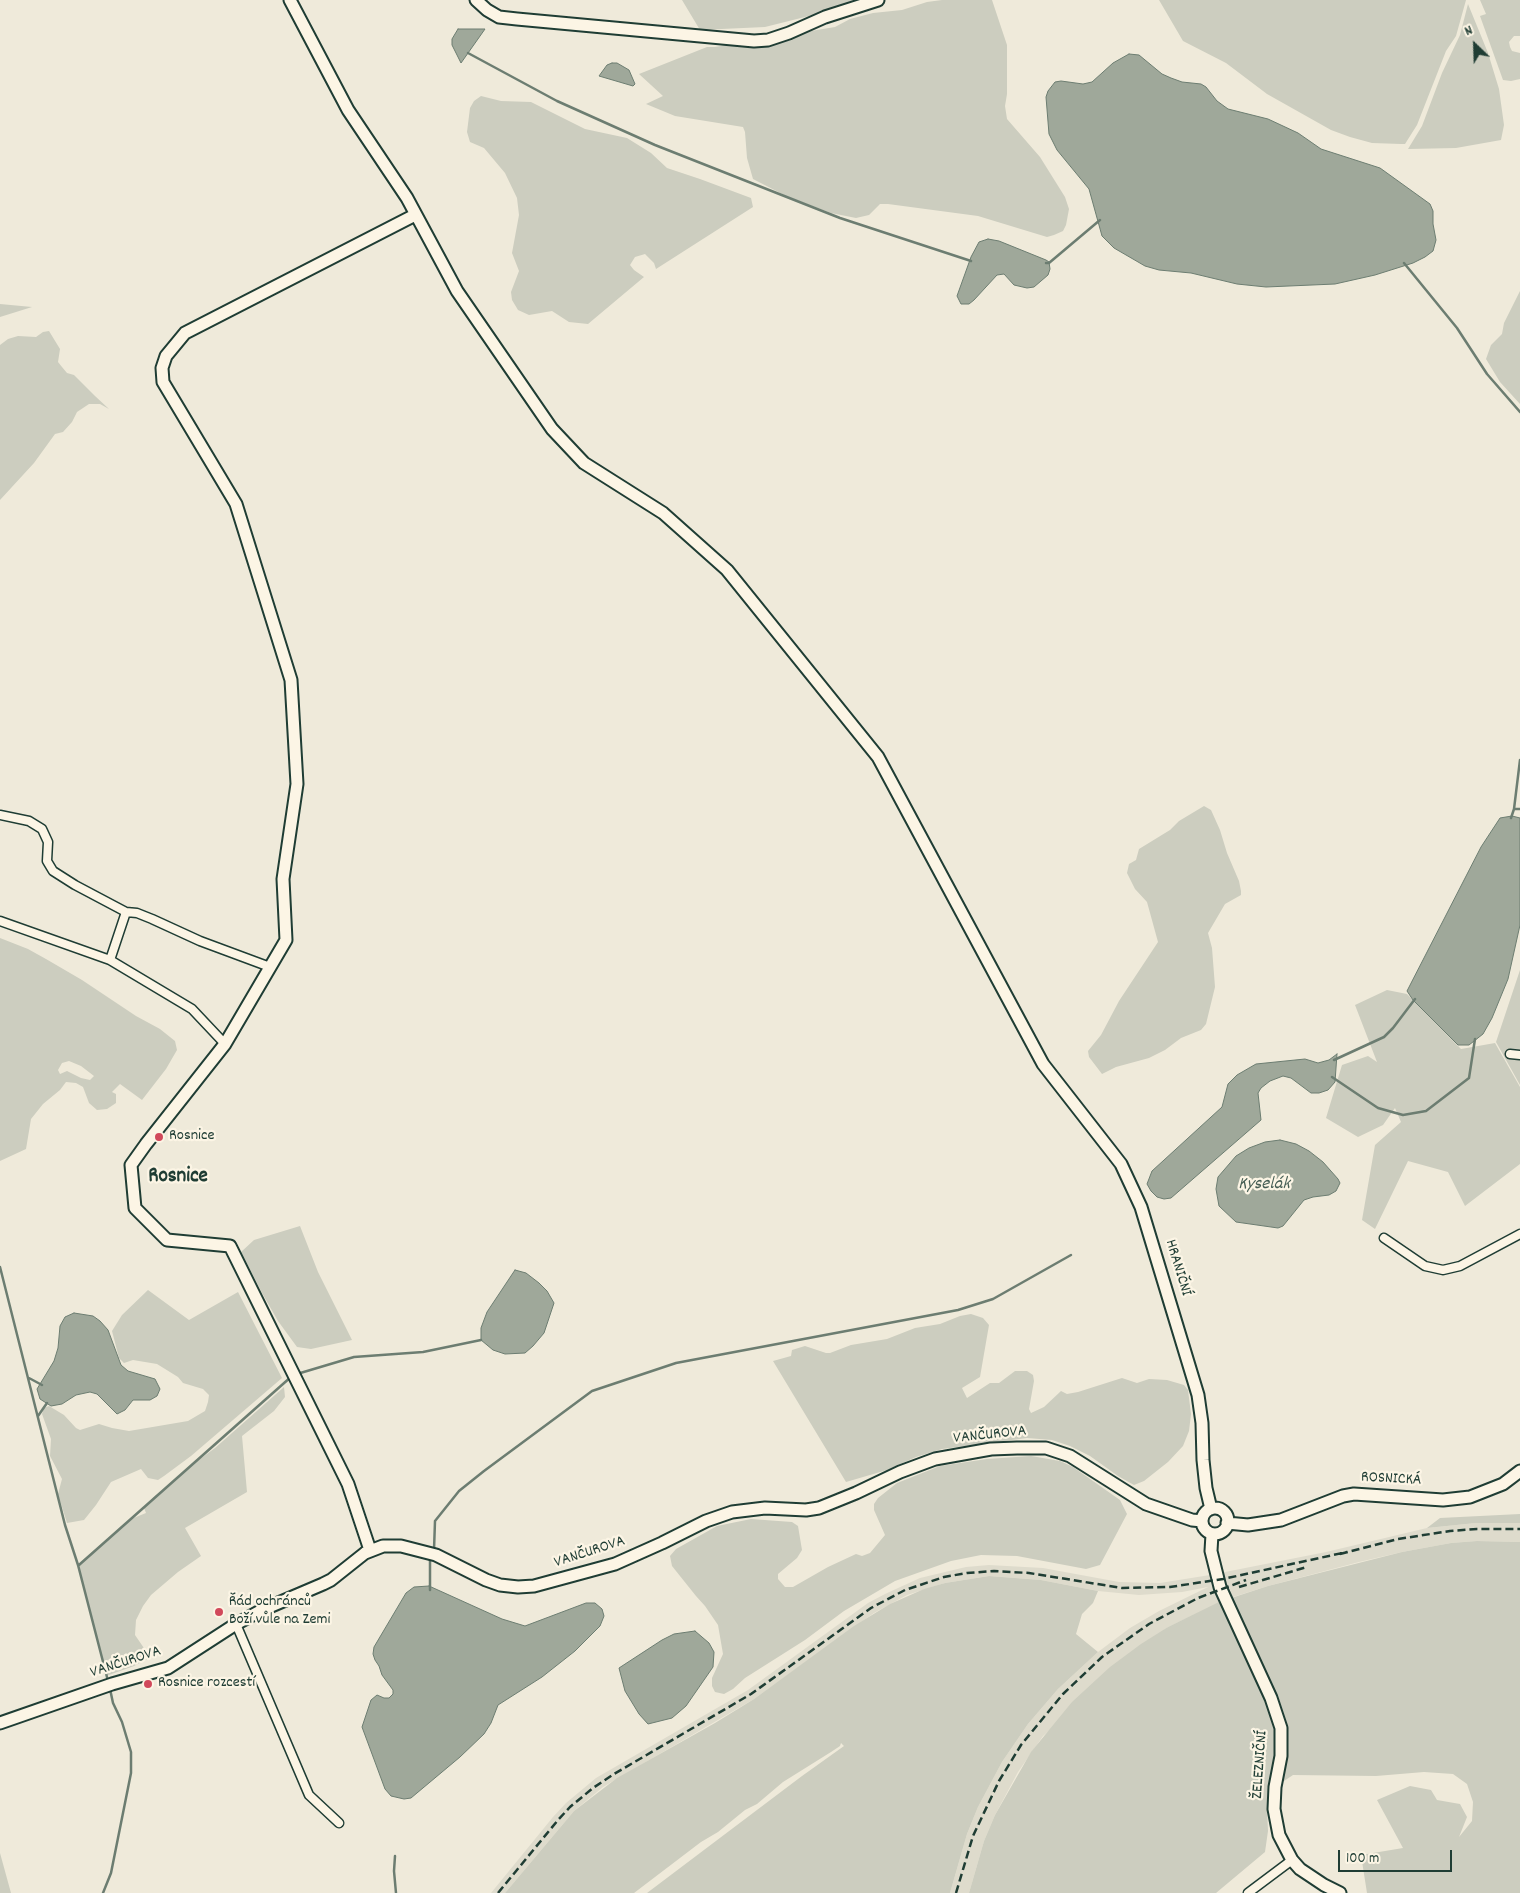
<!DOCTYPE html>
<html>
<head>
<meta charset="utf-8">
<style>
	body { margin:0 }
	#map { position:relative; width:1520px; height:1893px; overflow:hidden; background:#efeada; font-family:Dekko,sans-serif }
	canvas { display:block }
	.north { position:absolute; left:1450px; top:20px; width:50px; height:50px; -webkit-text-stroke:4px #fcf5e5; paint-order:stroke; rotate:336deg; font-size:14px; font-weight:700; line-height:20px; text-align:center; color:#1f3d34 }
	.north::after { content:''; display:block; margin:auto; width:18px; height:22px; background:#1f3d34; clip-path:polygon(50% 0,100% 100%,50% 72%,0 100%) }
	.scale { position:absolute; left:1338px; top:1850px; width:114px; height:22px; box-sizing:border-box; border:2px solid #1f3d34; border-top:0; padding-left:6px; font-size:15px; line-height:18px; white-space:nowrap; color:#1f3d34; -webkit-text-stroke:4px #fcf5e5; paint-order:stroke }
</style>
</head>
<body>
<div id="map">
<canvas width="1520" height="1893"></canvas>
<div class="north">N</div>
<div class="scale">100 m</div>
</div>
<script>
const ctx = document.querySelector('canvas').getContext('2d');
ctx.lineJoin = 'round';
function fill(path, color) { ctx.fillStyle = color; ctx.fill(path, 'evenodd'); }
const shape = rows => new Path2D(rows.map(r => 'M' + r).join(''));
function trace(path, color, width, dash) { ctx.strokeStyle = color; ctx.lineWidth = width; ctx.lineCap = dash ? 'butt' : 'round'; ctx.setLineDash(dash || []); ctx.stroke(path); }
function drawText(font, color, halo, rows, align = 'center') {
  ctx.font = font + ' Dekko,sans-serif'; ctx.lineWidth = 4.5; ctx.setLineDash([]); ctx.textBaseline = 'middle'; ctx.strokeStyle = halo; ctx.fillStyle = color; for (const [text, x, y, turn = 0] of rows) {
    ctx.save(); ctx.translate(x, y); ctx.rotate((+turn || 0) * Math.PI / 180); ctx.textAlign = isNaN(turn) ? turn : align; if (halo) ctx.strokeText(text, 0, 0); ctx.fillText(text, 0, 0); ctx.restore();
  }
}
fill(shape([
	[1476,1523,1520,1523,1520,1542,1477,1541,1451,1543,1402,1552,1359,1562,1268,1586,1230,1598,1168,1627,1043,1736,1018,1772,995,1815,984,1841,969,1893,950,1893,967,1834,978,1807,1002,1762,1028,1724,1058,1689,1098,1652,1130,1628,1159,1611,1208,1587,1182,1592,1139,1595,1098,1591,1041,1580,989,1576,945,1583,907,1595,874,1613,754,1699,603,1787,574,1811,505,1893,491,1893,553,1817,566,1803,596,1778,748,1690,868,1603,885,1594,920,1578,966,1567,989,1565,1043,1568,1119,1582,1160,1583,1210,1575,1326,1552,1427,1528]
]), '#dedbcc');
fill(shape([
	[682,0,873,0,765,27,700,30],
	[942,0,992,0,1007,45,1007,94,1005,106,1007,119,1040,157,1065,197,1069,209,1066,225,1063,231,1054,235,1047,237,978,216,888,204,880,204,869,215,856,218,831,213,786,196,753,179,747,158,745,132,743,127,675,116,646,104,663,96,639,74,707,47,715,47,835,27,850,19,873,13,902,10,927,2],
	[1159,0,1466,0,1456,36,1446,51,1417,125,1405,144,1401,144,1372,143,1350,137,1331,130,1267,94,1226,63,1183,41],
	[1480,0,1520,0,1520,36,1514,36,1509,42,1510,47,1512,51,1520,53,1520,79,1511,81,1503,80,1480,16,1486,14],
	[1468,4,1488,53,1499,89,1504,125,1501,140,1456,148,1408,149,1422,126,1442,73,1460,35],
	[481,96,501,101,531,102,585,129,627,138,651,153,667,168,700,179,751,198,753,207,656,269,654,263,645,254,635,257,630,265,634,270,644,277,588,324,569,322,552,311,529,315,518,310,512,300,511,292,519,271,512,253,519,215,517,198,505,173,484,148,470,142,467,132,470,108,474,101],
	[1520,291,1520,404,1500,382,1486,359,1491,345,1502,334,1504,323],
	[0,304,32,307,0,317],
	[49,331,60,349,58,362,62,367,67,373,74,375,95,396,109,409,100,404,89,404,77,412,72,422,63,432,55,434,34,463,0,500,0,345,8,339,18,336,36,337,43,332],
	[1204,806,1211,810,1220,830,1227,853,1239,881,1241,891,1241,895,1225,904,1208,933,1212,948,1215,987,1206,1024,1201,1030,1181,1038,1165,1050,1149,1058,1116,1067,1102,1074,1089,1057,1088,1051,1101,1035,1119,1001,1158,942,1147,902,1135,889,1127,873,1129,864,1136,860,1139,849,1170,830,1179,821],
	[0,938,28,949,46,959,82,980,136,1016,160,1029,175,1041,177,1050,166,1069,142,1100,120,1084,112,1092,116,1094,116,1103,107,1109,97,1110,89,1103,83,1087,76,1083,66,1082,60,1090,43,1104,31,1119,26,1149,0,1161],
	[69,1061,81,1066,94,1076,90,1080,81,1078,67,1071,60,1074,58,1070,62,1063],
	[1520,970,1520,1085,1496,1042],
	[1387,990,1407,994,1461,1049,1495,1043,1520,1087,1520,1164,1465,1206,1448,1172,1408,1161,1375,1229,1362,1220,1375,1145,1401,1122,1395,1108,1383,1125,1358,1137,1326,1118,1342,1065,1368,1056,1377,1062,1355,1005],
	[300,1226,318,1272,352,1340,311,1349,297,1347,278,1321,262,1293,241,1252,254,1240],
	[148,1290,189,1320,238,1292,282,1378,191,1456,164,1476,158,1480,148,1478,141,1469,111,1482,96,1505,84,1520,67,1523,58,1494,62,1479,50,1456,51,1439,42,1414,44,1408,49,1406,64,1415,76,1428,80,1430,99,1424,112,1428,129,1431,188,1421,205,1411,208,1402,209,1395,203,1389,183,1383,178,1377,157,1364,133,1360,124,1363,119,1358,112,1331,122,1315],
	[971,1314,983,1318,989,1325,980,1377,962,1388,967,1398,990,1383,999,1383,1015,1371,1027,1371,1033,1375,1034,1381,1029,1409,1031,1413,1044,1407,1061,1391,1067,1394,1078,1392,1122,1378,1137,1383,1149,1379,1167,1380,1184,1385,1188,1390,1191,1414,1189,1431,1183,1446,1168,1462,1144,1481,1134,1485,1118,1476,1090,1456,1070,1446,1052,1440,1027,1438,942,1449,916,1457,887,1470,846,1482,773,1361,791,1356,792,1350,805,1346,826,1353,830,1353,851,1345,887,1339,915,1328,940,1324,960,1316],
	[284,1387,285,1397,274,1411,242,1436,247,1492,185,1528,201,1556,178,1572,151,1595,143,1606,136,1620,135,1635,148,1654,147,1659,134,1666,106,1676,78,1564,131,1519,146,1513,144,1508,154,1497,196,1462,215,1448],
	[1031,1456,1060,1461,1073,1467,1120,1500,1127,1514,1100,1565,1086,1569,1017,1556,981,1555,951,1561,895,1581,844,1611,805,1640,745,1678,733,1689,724,1694,715,1692,712,1686,712,1678,723,1654,718,1625,705,1606,696,1596,672,1566,670,1556,676,1549,717,1526,751,1519,792,1522,798,1526,802,1550,797,1558,778,1574,778,1579,785,1587,793,1587,828,1567,856,1554,862,1556,870,1553,885,1535,874,1510,874,1504,878,1498,897,1483,940,1466,987,1459],
	[1520,1514,1520,1523,1476,1523,1427,1528,1440,1518],
	[1477,1541,1520,1542,1520,1893,1367,1893,1361,1855,1403,1848,1377,1800,1410,1786,1431,1790,1437,1800,1460,1804,1467,1817,1459,1837,1472,1821,1473,1802,1467,1784,1453,1774,1424,1772,1376,1776,1293,1775,1275,1787,1267,1809,1268,1831,1265,1852,1216,1893,969,1893,984,1841,995,1815,1031,1752,1072,1702,1110,1667,1141,1644,1168,1627,1219,1602,1268,1586,1402,1552,1451,1543],
	[989,1576,1041,1580,1098,1591,1093,1603,1082,1614,1076,1634,1098,1652,1058,1689,1028,1724,1002,1762,978,1807,967,1834,950,1893,647,1893,802,1776,844,1746,841,1743,840,1746,831,1752,783,1782,757,1804,745,1810,718,1832,701,1842,634,1893,505,1893,574,1811,617,1778,715,1723,754,1699,854,1626,890,1604,924,1589,945,1583],
	[0,1853,11,1893,0,1893]
]), '#cccdbf');
const water = shape([
	[458,29,485,29,461,63,452,45,452,39,458,29],
	[1129,54,1139,55,1162,74,1171,78,1182,82,1201,84,1206,87,1217,101,1228,109,1268,119,1298,133,1321,149,1380,168,1430,204,1433,211,1433,224,1436,240,1433,251,1425,257,1413,263,1375,275,1335,284,1266,287,1237,284,1191,273,1159,270,1145,266,1114,248,1102,236,1089,189,1057,150,1049,134,1046,97,1048,91,1055,82,1061,81,1083,84,1092,82,1113,63,1129,54],
	[612,63,617,63,629,70,635,84,633,86,599,76,607,65,612,63],
	[988,239,999,241,1046,260,1049,262,1050,269,1048,275,1034,287,1027,288,1014,285,1004,274,997,275,974,300,969,304,961,304,957,296,971,257,979,242,988,239],
	[1512,816,1520,818,1520,925,1508,979,1492,1018,1483,1034,1469,1045,1458,1045,1413,1000,1407,991,1481,847,1500,818,1512,816],
	[1337,1054,1335,1082,1328,1090,1319,1093,1311,1093,1291,1078,1283,1076,1270,1081,1261,1088,1258,1093,1261,1120,1171,1198,1164,1199,1157,1197,1151,1191,1147,1184,1152,1171,1222,1107,1228,1084,1237,1075,1256,1064,1305,1059,1318,1063,1329,1060,1337,1054],
	[1280,1140,1296,1144,1309,1151,1323,1162,1338,1179,1340,1183,1336,1191,1329,1195,1313,1197,1304,1200,1283,1226,1278,1228,1236,1222,1219,1206,1216,1189,1218,1177,1236,1156,1249,1148,1265,1142,1280,1140],
	[515,1270,526,1273,539,1283,547,1291,554,1303,544,1333,533,1346,525,1353,505,1354,493,1350,481,1340,481,1328,487,1312,515,1270],
	[74,1313,93,1316,100,1321,108,1330,121,1365,128,1371,155,1379,160,1389,157,1396,150,1400,133,1400,125,1410,117,1414,97,1394,90,1392,76,1395,62,1404,51,1406,40,1399,37,1389,54,1361,58,1348,60,1326,65,1317,74,1313],
	[429,1586,502,1619,525,1626,586,1603,595,1603,602,1609,604,1616,600,1626,575,1651,542,1677,498,1705,491,1723,484,1734,460,1757,411,1798,404,1799,391,1796,385,1789,362,1727,371,1700,377,1695,384,1698,389,1698,393,1694,393,1690,382,1675,379,1666,375,1660,373,1654,374,1647,406,1593,414,1587,429,1586],
	[695,1631,709,1643,714,1652,713,1667,686,1706,672,1718,648,1724,639,1714,625,1691,619,1668,662,1640,674,1634,695,1631]
]);
fill(water, '#9fa89a');
trace(water, '#6c7d71', 1);
trace(shape([
	[468,53,557,101,655,145,840,218,971,261],
	[1046,263,1049,263,1100,220],
	[1404,263,1457,328,1487,374,1520,412],
	[1514,809,1520,760],
	[1511,818,1514,809,1520,809],
	[1334,1060,1384,1037,1393,1028,1415,999],
	[1332,1077,1378,1108,1403,1115,1426,1111,1469,1078,1475,1039],
	[0,1267,65,1525,78,1565,108,1681],
	[297,1374,354,1357,423,1352,481,1340],
	[29,1378,42,1385],
	[38,1416,47,1403],
	[434,1550,435,1521,459,1491,484,1471,592,1391,676,1363,958,1310,993,1299,1071,1255],
	[79,1565,292,1376],
	[430,1590,430,1558],
	[395,1856,394,1871,396,1893],
	[103,1893,111,1873,131,1773,131,1752,122,1722,113,1703,110,1689]
]), '#6c7d71', 2.5);
const street = shape([
	[0,815,29,821,42,829,48,842,47,861,53,871,75,885,126,912,110,960],
	[126,912,137,913,152,919,200,941,270,967],
	[0,921,110,960,192,1009,225,1044],
	[1510,1054,1520,1055],
	[1384,1238,1425,1266,1443,1270,1460,1266,1520,1234],
	[236,1624,309,1795,339,1823],
	[1248,1893,1292,1860]
]);
const secondary = shape([
	[290,0,348,110,407,198,457,291,552,429,584,463,663,513,727,570,878,757,1043,1064,1121,1164,1141,1207,1198,1395,1202,1423,1203,1460,1206,1488,1211,1509],
	[476,0,487,10,499,17,517,19,754,41,768,40,789,33,825,17,878,0],
	'1202 1521a13 13 0 1 1 26 0a13 13 0 1 1-26 0Z',
	[1227,1523,1248,1525,1281,1520,1343,1496,1354,1494,1443,1500,1470,1497,1503,1484,1520,1471],
	[1212,1534,1211,1551,1220,1587,1271,1698,1281,1728,1281,1756,1275,1787,1274,1809,1279,1835,1292,1860,1300,1869,1324,1885,1340,1893],
	[370,1550,348,1484,230,1246,167,1240,135,1208,131,1165,146,1144,225,1044,286,940,283,879,297,784,291,680,236,504,163,382,162,368,166,356,185,333,415,215],
	[0,1723,112,1684,168,1668,236,1624,262,1610,323,1584,331,1580,365,1553,383,1546,401,1546,436,1555,486,1580,500,1585,518,1587,534,1586,615,1564,662,1543,706,1521,732,1512,765,1508,806,1510,819,1508,856,1493,900,1472,935,1459,991,1449,1017,1448,1046,1448,1070,1456,1146,1504,1192,1520,1202,1521]
]);
trace(street, '#1f3d34', 11);
trace(secondary, '#1f3d34', 15);
trace(street, '#fcf5e5', 8);
trace(secondary, '#fcf5e5', 11);
trace(shape([
	[1340,1554,1398,1539,1450,1531,1477,1529,1520,1529],
	[1239,1587,1307,1567],
	[498,1893,558,1820,570,1807,593,1788,614,1774,751,1694,871,1608,905,1590,944,1577,967,1573,994,1571,1029,1573,1122,1588,1170,1587,1223,1579,1347,1552],
	[956,1893,973,1836,999,1781,1021,1745,1063,1694,1102,1657,1149,1624,1198,1598,1246,1580]
]), '#1f3d34', 2.5, [8, 4]);
for (const [x, y, r, color] of [
	[159,1137,5,"#d1495b"],
	[219,1612,5,"#d1495b"],
	[148,1684,5,"#d1495b"]
]) { const dot = new Path2D(); dot.arc(x, y, r, 0, 2 * Math.PI); ctx.fillStyle = color; ctx.fill(dot); trace(dot, '#fcf5e5', 2); }
drawText('16px', '#1f3d34', '#fcf5e5', [
	["Rosnice",169,1137],
	["Řád ochránců",229,1603],
	["Boží vůle na Zemi",229,1621],
	["Rosnice rozcestí",158,1684]
], 'left');
drawText('16px', '#1f3d34', '#fcf5e5', [
	["HRANIČNÍ",1177,1268,73],
	["VANČUROVA",990,1436,-6],
	["ROSNICKÁ",1391,1480,3],
	["VANČUROVA",590,1553,-18],
	["VANČUROVA",126,1663,-18],
	["ŽELEZNIČNÍ",1261,1765,-86]
]);
drawText('italic 18px', '#455d53', '#fcf5e5', [
	["Kyselák",1264,1186]
]);
drawText('bold 21px', '#1f3d34', '#fcf5e5', [
	["Rosnice",178,1178]
]);
</script>
</body>
</html>
